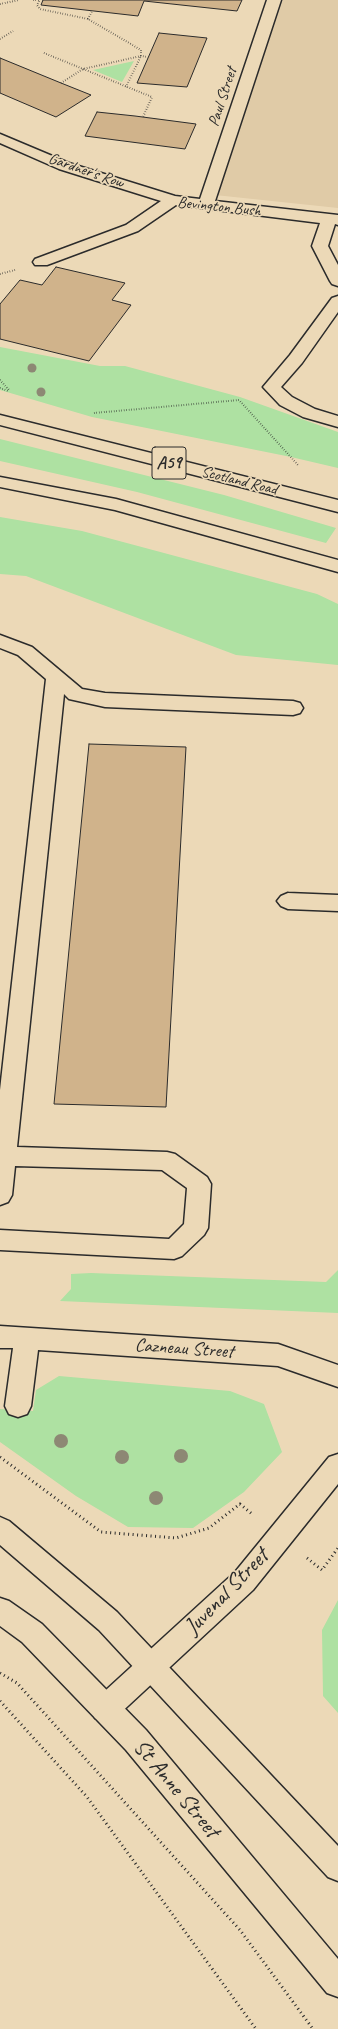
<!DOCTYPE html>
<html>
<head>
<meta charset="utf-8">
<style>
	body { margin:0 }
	canvas { display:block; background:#ecd9b7 }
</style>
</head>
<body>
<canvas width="338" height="2029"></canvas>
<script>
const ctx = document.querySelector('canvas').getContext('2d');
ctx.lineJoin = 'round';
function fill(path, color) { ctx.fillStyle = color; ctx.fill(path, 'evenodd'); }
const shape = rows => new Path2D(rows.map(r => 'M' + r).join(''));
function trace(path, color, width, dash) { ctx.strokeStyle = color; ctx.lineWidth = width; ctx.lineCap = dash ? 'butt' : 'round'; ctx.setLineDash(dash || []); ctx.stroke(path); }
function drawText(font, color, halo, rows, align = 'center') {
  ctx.font = font + ' Caveat,sans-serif'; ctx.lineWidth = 3.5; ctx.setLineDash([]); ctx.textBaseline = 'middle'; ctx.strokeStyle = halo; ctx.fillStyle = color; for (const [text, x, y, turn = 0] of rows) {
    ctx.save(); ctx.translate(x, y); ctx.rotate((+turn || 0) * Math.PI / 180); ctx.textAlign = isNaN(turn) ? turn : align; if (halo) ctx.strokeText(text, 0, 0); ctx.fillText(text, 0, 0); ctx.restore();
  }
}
fill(shape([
	[283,0,338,0,338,208,215,195]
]), '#e0cba7');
fill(shape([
	[134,61,122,82,93,70],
	[0,347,100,366,125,366,240,397,338,432,338,468,291,457,92,417,0,390],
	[0,439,224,495,336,528,326,543,137,492,0,461],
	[0,517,82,531,317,594,338,604,338,665,236,655,26,576,0,574],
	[338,1270,338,1313,60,1301,71,1289,71,1274,91,1273,326,1282],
	[59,1376,230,1391,264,1404,282,1452,244,1492,193,1528,128,1527,76,1496,0,1442,0,1409,33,1411,36,1390],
	[338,1600,338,1713,323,1696,322,1630]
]), '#aee1a2');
const building = shape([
	[43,0,242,0,237,11,144,1,138,16,41,5,43,0],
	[159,33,207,38,187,87,137,83,159,33],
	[0,58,61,83,91,95,56,117,0,93,0,58],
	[97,112,135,116,196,124,185,149,85,136,97,112],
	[56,267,125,283,112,300,131,305,89,361,0,339,0,304,20,280,42,285,56,267],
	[89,744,186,747,166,1107,54,1104,89,744]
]);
fill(building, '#d0b38b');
trace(building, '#2b2b2b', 1);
const minor = shape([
	[267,0,281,0,215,201,338,215,338,225,335,224,328,246,338,265,338,286,332,284,330,281,312,246,320,223,176,205,138,231,47,265,35,265,33,262,35,259,126,225,161,201,59,169,0,143,0,134,69,163,175,196,200,199,267,0],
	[338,296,338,312,302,363,281,387,292,397,315,409,338,416,338,427,303,417,280,405,263,387,290,355,332,298,338,296],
	[0,635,32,647,82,689,105,693,293,701,300,703,303,708,300,713,293,715,105,707,69,699,64,694,17,1147,167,1152,175,1154,207,1177,211,1184,208,1228,204,1235,182,1256,174,1259,0,1250,0,1230,169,1239,184,1224,187,1188,162,1170,15,1166,12,1195,8,1202,0,1205,0,1090,46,679,18,655,0,648,0,635],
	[288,893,338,895,338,911,288,909,281,906,277,901,281,896,288,893],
	[0,1326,278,1344,338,1365,338,1387,278,1366,38,1350,31,1406,27,1414,18,1417,9,1414,5,1406,13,1348,0,1348,0,1326],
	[338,1454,338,1484,253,1590,115,1718,105,1722,95,1718,91,1709,95,1700,235,1572,329,1457,338,1454]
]);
const major = shape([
	[0,1517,9,1521,117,1612,338,1846,338,1881,328,1877,99,1630,0,1545,0,1517],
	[0,1598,9,1601,42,1624,146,1730,338,1959,338,1997,327,1993,126,1750,22,1642,0,1626,0,1598]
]);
const highway = shape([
	[0,415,338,500,338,512,0,425,0,415],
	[0,477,116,499,338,560,338,572,115,510,0,487,0,477]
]);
trace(minor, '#2b2b2b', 3);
trace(major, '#2b2b2b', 3);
trace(highway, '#2b2b2b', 3);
trace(shape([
	[33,0,39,0],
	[39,1,37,5,40,9,88,19,141,50,141,56,126,87],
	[0,4,19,0],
	[88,19,92,11],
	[0,39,13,31],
	[44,53,152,97,143,117],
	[61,83,83,69,141,56,148,57],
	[0,274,15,270],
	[0,380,9,390],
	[0,388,8,391],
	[94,413,239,400,298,465]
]), '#2b2b2b', 2, [0.5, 2]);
trace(shape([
	[0,1457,101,1532,176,1538,209,1528,240,1504,252,1514],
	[307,1558,322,1570,338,1548],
	[0,1673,17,1683,240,1930,313,2029],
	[0,1701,87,1797,256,2029]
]), '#2b2b2b', 3, [1, 3.5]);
fill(minor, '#ecd9b7');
fill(major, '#ecd9b7');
fill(highway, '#ecd9b7');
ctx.fillStyle = '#8d8874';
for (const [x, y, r] of [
	[32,368,4.5],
	[41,392,4.5],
	[61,1441,7],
	[181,1456,7],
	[122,1457,7],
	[156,1498,7]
]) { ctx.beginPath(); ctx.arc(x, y, r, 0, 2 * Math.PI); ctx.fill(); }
drawText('16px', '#2b2b2b', '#ecd9b7', [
	["Paul Street",223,97,-72],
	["Gardner's Row",86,171,19],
	["Bevington Bush",219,207,6],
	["Scotland Road",239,481,14]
]);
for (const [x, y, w] of [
	[169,463,34]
]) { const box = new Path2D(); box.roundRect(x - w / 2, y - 16, w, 32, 3); ctx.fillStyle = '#ecd9b7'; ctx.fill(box); trace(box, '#2b2b2b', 1); }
drawText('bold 18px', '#2b2b2b', null, [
	["A59",169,463]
]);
drawText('19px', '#2b2b2b', '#ecd9b7', [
	["Cazneau Street",184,1349,4]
]);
drawText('23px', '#2b2b2b', '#ecd9b7', [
	["Juvenal Street",227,1592,-46],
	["St Anne Street",176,1789,50]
]);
</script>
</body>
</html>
